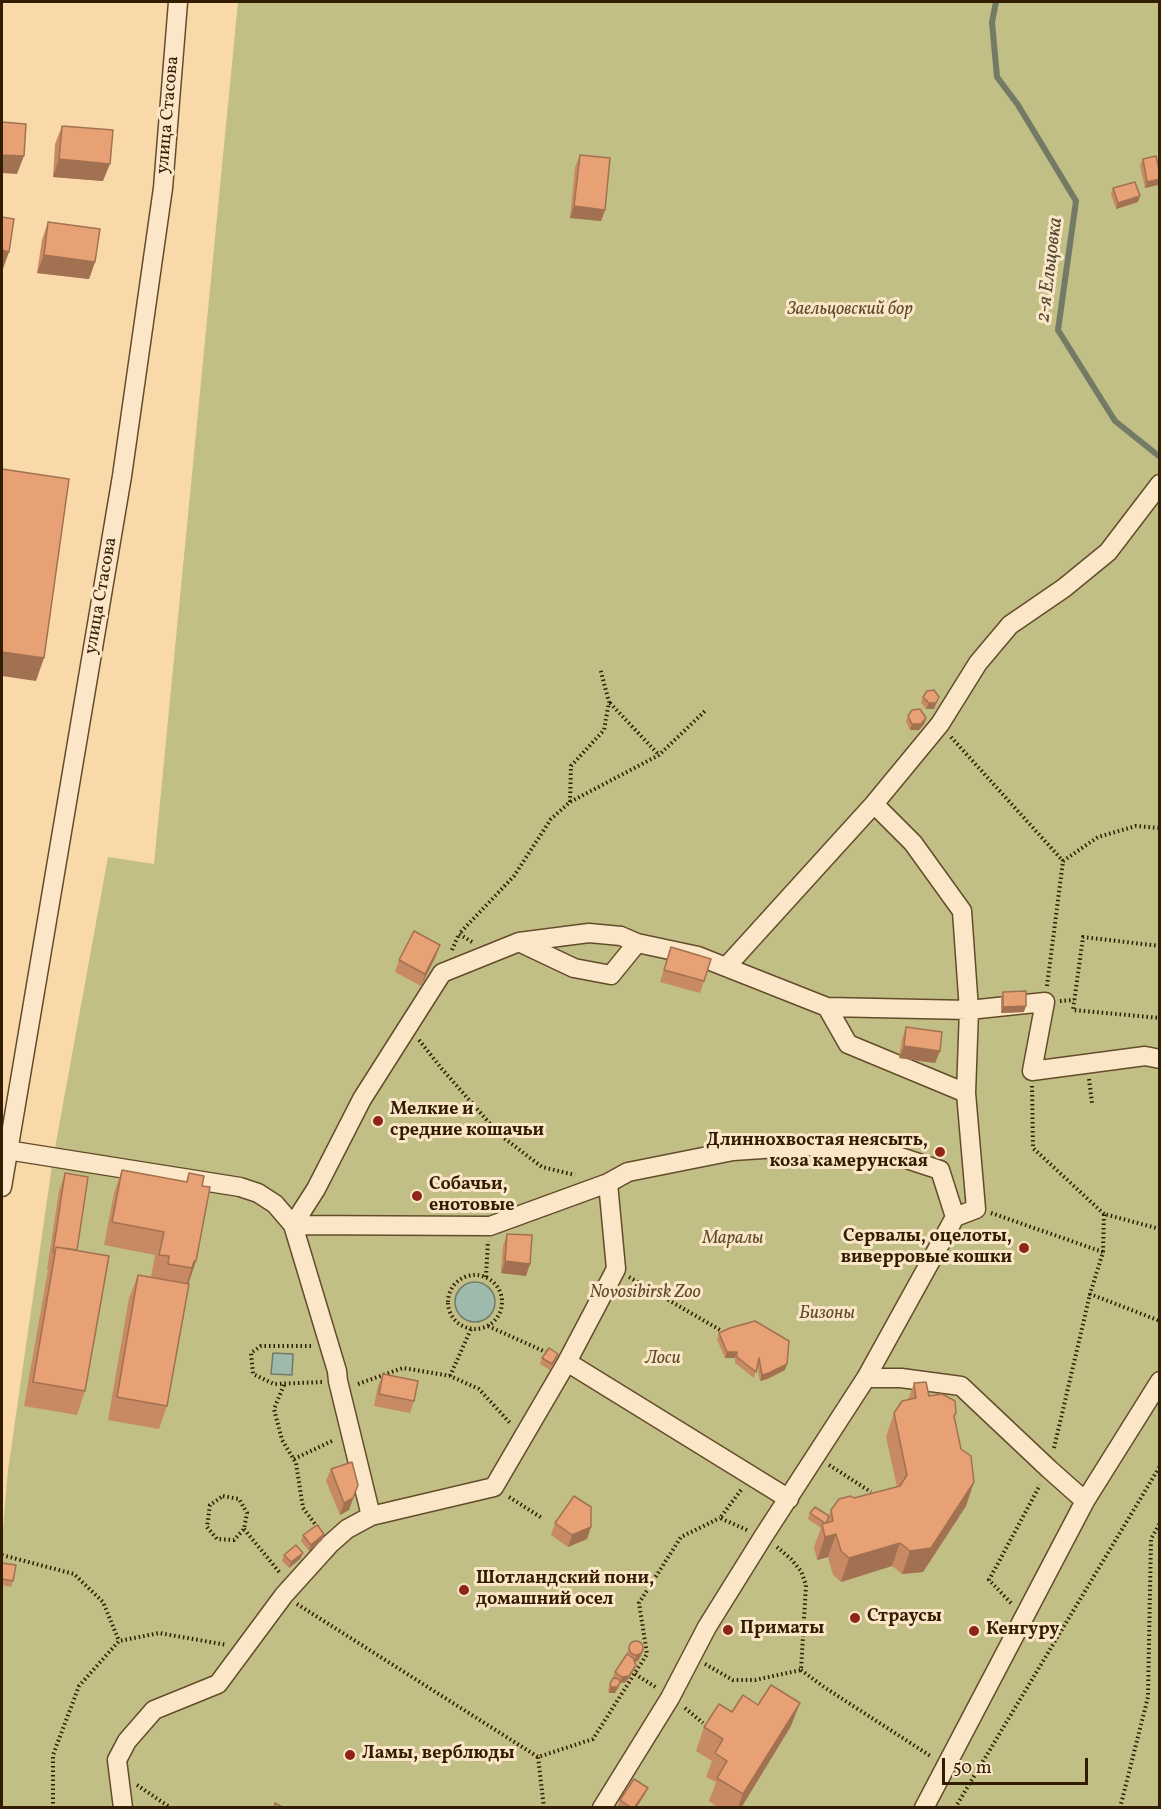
<!DOCTYPE html>
<html>
<head>
<meta charset="utf-8">
<style>
	body { margin:0 }
	#map { position:relative; width:1161px; height:1809px; overflow:hidden; background:#f9d9aa; font-family:Vollkorn,serif }
	canvas { display:block }
	.frame { position:absolute; inset:0; border:3px solid #331d00; pointer-events:none }
	.scale { position:absolute; left:942px; top:1758px; width:146px; height:27px; box-sizing:border-box; border:3px solid #331d00; border-top:0; padding-left:8px; font-size:18px; line-height:21px; white-space:nowrap; color:#331d00; -webkit-text-stroke:4px #fbe6c8; paint-order:stroke }
</style>
</head>
<body>
<div id="map">
<canvas width="1161" height="1809"></canvas>
<div class="frame"></div>
<div class="scale">50 m</div>
</div>
<script>
const ctx = document.querySelector('canvas').getContext('2d');
ctx.lineJoin = 'round';
function fill(path, color) { ctx.fillStyle = color; ctx.fill(path, 'evenodd'); }
const shape = rows => new Path2D(rows.map(r => 'M' + r).join(''));
function trace(path, color, width, dash) { ctx.strokeStyle = color; ctx.lineWidth = width; ctx.lineCap = dash ? 'butt' : 'round'; ctx.setLineDash(dash || []); ctx.stroke(path); }
function drawText(font, color, halo, rows, align = 'center') {
  ctx.font = font + ' Vollkorn,serif'; ctx.lineWidth = 6; ctx.setLineDash([]); ctx.textBaseline = 'middle'; ctx.strokeStyle = halo; ctx.fillStyle = color; for (const [text, x, y, turn = 0] of rows) {
    ctx.save(); ctx.translate(x, y); ctx.rotate((+turn || 0) * Math.PI / 180); ctx.textAlign = isNaN(turn) ? turn : align; if (halo) ctx.strokeText(text, 0, 0); ctx.fillText(text, 0, 0); ctx.restore();
  }
}
fill(shape([
	[238,2,1159,2,1159,1807,2,1808,2,1540,8,1470,53,1159,108,857,154,864]
]), '#c1be86');
const water = shape([
	'455 1302a20 20 0 1 1 40 0a20 20 0 1 1-40 0Z',
	[273,1353,293,1354,292,1375,271,1374,273,1353]
]);
fill(water, '#9ebaac');
trace(water, '#737b67', 1.5);
trace(shape([
	[996,2,992,22,997,77,1018,105,1076,201,1058,330,1115,421,1160,457]
]), '#737b67', 6);
const minor = shape([
	[874,804,913,843,962,911,969,1010,966,1093],
	[726,967,874,804,940,724,978,663,1010,625,1064,588,1108,552,1160,484],
	[827,1007,969,1010,1045,1002,1032,1071,1145,1056,1160,1059],
	[7,1150,240,1187,258,1193,275,1204,293,1225,337,1371,338,1381,371,1516],
	[2,1187,122,476,163,188,178,2],
	[293,1225,316,1189,362,1099,442,973,519,942,574,968,611,975,637,943,621,936,589,933,519,942],
	[293,1225,490,1226,608,1183],
	[866,1378,901,1378,961,1386,1049,1469,1085,1501,924,1808],
	[789,1499,567,1362,616,1269,608,1183,628,1172,733,1151,807,1146,882,1151,940,1170,955,1217],
	[1085,1501,1160,1381],
	[123,1808,117,1760,127,1741,154,1710,218,1684,284,1595,330,1544,347,1529,371,1516,494,1487,567,1362],
	[602,1808,670,1698,707,1627,763,1537,866,1378,955,1217,976,1209,966,1093,848,1044,827,1007,698,956,637,943]
]);
trace(minor, '#644c2a', 21);
trace(shape([
	[610,703,659,755],
	[951,737,1063,861],
	[570,802,571,766,604,730,609,702,600,668],
	[472,942,459,934,514,876,551,819,570,802,659,755,705,711],
	[1160,946,1083,937,1073,1010,1160,1018],
	[452,950,459,934],
	[1047,986,1063,861,1098,837,1136,826,1160,828],
	[1060,1001,1074,1000],
	[419,1040,442,1069,500,1135,542,1167,575,1175],
	[1089,1079,1092,1103],
	[1032,1086,1033,1148,1104,1214],
	[991,1213,1103,1252],
	[1160,1229,1104,1214,1103,1252,1090,1294,1160,1321],
	'448 1302a27 27 0 1 1 54 0a27 27 0 1 1-54 0Z',
	[486,1277,488,1241],
	[629,1277,720,1330],
	[488,1326,550,1354],
	[311,1346,261,1346,251,1353,253,1374,274,1384,322,1382],
	[450,1376,471,1329],
	[358,1384,403,1368,450,1376,479,1389,511,1424],
	[284,1385,274,1409,282,1440,296,1463,303,1508,318,1528],
	[1054,1448,1090,1294],
	[294,1459,334,1440],
	[829,1465,871,1492],
	[741,1490,720,1518,747,1530],
	[223,1496,239,1499,247,1513,244,1529,234,1540,217,1539,207,1527,210,1505,223,1496],
	[509,1497,542,1518],
	[244,1529,280,1573],
	[2,1555,74,1574,103,1602,119,1641],
	[1011,1603,989,1580,1040,1485],
	[297,1604,538,1757],
	[705,1664,733,1680,755,1680,801,1670,806,1585,801,1571,791,1559,777,1547],
	[801,1670,824,1687,932,1757],
	[635,1674,657,1688],
	[685,1708,703,1723],
	[137,1785,171,1808],
	[53,1808,53,1755,79,1686,119,1641,159,1633,227,1645],
	[544,1808,538,1757,593,1739,647,1654,639,1603,681,1537,720,1518],
	[955,1808,1160,1466],
	[1120,1808,1148,1697,1151,1539,1160,1523]
]), '#331d00', 4, [1.5, 3]);
trace(minor, '#fbe6c8', 18);
fill(shape([
	[62,126,103,181,53,177,55,144],
	[580,155,605,210,601,221,570,218,575,167],
	[1143,159,1160,174,1160,182,1158,185,1145,188,1140,165],
	[1113,188,1138,202,1116,209,1111,194],
	[48,222,95,262,89,279,37,273,42,240],
	[923,697,939,697,934,709,926,709,921,703],
	[908,716,926,718,924,724,919,730,910,730,906,722],
	[671,947,704,981,700,993,660,982],
	[436,956,421,986,395,972,399,960],
	[1003,992,1024,1012,1001,1013,1001,998],
	[906,1027,940,1051,935,1063,899,1058,902,1039],
	[122,1170,186,1182,189,1173,202,1186,196,1261,188,1284,167,1406,159,1429,108,1420,129,1298,138,1275,151,1277,155,1255,104,1245,114,1193],
	[65,1173,77,1250,85,1391,77,1415,24,1406,48,1270,47,1270,59,1191],
	[507,1234,526,1276,501,1273,503,1246],
	[719,1333,785,1370,767,1379,760,1381,757,1366,754,1378,735,1363,735,1358,725,1358,717,1339],
	[558,1354,556,1360,550,1370,540,1364,542,1358],
	[383,1374,414,1401,410,1413,374,1406,378,1386],
	[914,1383,954,1418,966,1506,923,1572,902,1574,892,1566,841,1582,833,1575,828,1557,817,1560,814,1547,821,1528,808,1519,810,1513,829,1516,831,1510,854,1498,897,1487,886,1437,894,1413,908,1400],
	[331,1469,349,1510,340,1515,326,1481],
	[555,1523,591,1527,587,1539,568,1547,551,1535],
	[324,1534,322,1540,309,1551,301,1541,303,1535],
	[303,1553,300,1559,289,1568,282,1561,284,1555],
	[2,1563,13,1581,11,1587,2,1585],
	[630,1644,642,1655,638,1661,634,1662,636,1665,633,1671,626,1682,620,1683,618,1689,615,1693,609,1693,608,1690,610,1684,615,1672,627,1654],
	[732,1712,791,1726,741,1808,719,1808,709,1801,716,1782,706,1777,712,1761,696,1751,704,1727],
	[645,1794,636,1808,620,1808,618,1806,620,1800]
]), '#c78a64');
fill(shape([
	[2,155,24,156,17,174,2,173],
	[59,159,110,164,103,181,53,177],
	[1160,179,1158,185,1145,188,1147,182],
	[1140,196,1138,202,1116,209,1118,203],
	[574,206,605,210,601,221,570,218],
	[2,250,9,252,3,269,2,269],
	[44,255,95,262,89,279,37,273],
	[2,652,44,658,36,681,2,676],
	[929,703,936,703,934,709,926,709],
	[926,718,924,724,919,730,910,730,912,724],
	[440,945,436,956,421,986,425,974],
	[1026,1006,1024,1012,1001,1013,1003,1007],
	[904,1046,940,1051,935,1063,899,1058],
	[194,1261,196,1261,188,1285,186,1285],
	[505,1261,530,1264,526,1276,501,1273],
	[727,1352,737,1352,735,1358,725,1358],
	[787,1364,785,1370,767,1379,760,1381,762,1375],
	[974,1482,966,1506,923,1572,902,1574,910,1551],
	[358,1485,349,1510,340,1515,344,1503],
	[591,1527,587,1539,568,1547,572,1535],
	[324,1534,322,1540,309,1551,311,1545],
	[836,1534,828,1557,817,1560,825,1537],
	[900,1543,892,1566,841,1582,849,1558],
	[303,1553,300,1559,289,1568,291,1562],
	[644,1649,638,1661,633,1662,636,1656],
	[636,1665,633,1671,626,1682,620,1683,622,1677],
	[620,1683,615,1693,609,1693,611,1687],
	[800,1703,791,1726,741,1808,738,1808,743,1794],
	[648,1788,645,1794,636,1808,634,1808]
]), '#a27151');
const building = shape([
	[2,122,26,124,24,156,2,155,2,122],
	[62,126,113,130,110,164,59,159,62,126],
	[580,155,610,158,605,210,574,206,580,155],
	[1156,156,1160,174,1160,179,1147,182,1143,159,1156,156],
	[1135,182,1140,196,1118,203,1113,188,1135,182],
	[2,217,14,219,9,252,2,250,2,217],
	[48,222,100,229,95,262,44,255,48,222],
	[2,469,69,479,44,658,2,652,2,469],
	[934,690,939,697,936,703,929,703,923,697,927,691,934,690],
	[920,709,926,718,921,724,912,724,908,716,912,710,920,709],
	[414,931,440,945,425,974,399,960,414,931],
	[671,947,711,959,704,981,664,970,671,947],
	[1026,991,1026,1006,1003,1007,1003,992,1026,991],
	[906,1027,942,1032,940,1051,904,1046,906,1027],
	[122,1170,187,1182,189,1173,204,1176,202,1186,210,1187,196,1261,194,1261,192,1268,168,1264,169,1256,159,1255,164,1232,112,1222,122,1170],
	[65,1173,88,1177,77,1250,56,1247,55,1252,53,1252,65,1173],
	[507,1234,532,1235,530,1264,505,1261,507,1234],
	[56,1247,109,1256,85,1391,33,1382,56,1247],
	[138,1275,189,1284,167,1406,117,1397,138,1275],
	[755,1321,789,1341,787,1364,769,1373,762,1375,759,1358,756,1372,737,1357,737,1352,727,1352,719,1333,730,1328,755,1321],
	[549,1348,558,1354,552,1364,542,1358,549,1348],
	[383,1374,418,1381,414,1401,379,1394,383,1374],
	[926,1382,929,1396,942,1394,955,1401,956,1413,954,1416,961,1449,971,1456,974,1482,931,1548,910,1551,900,1543,849,1558,841,1551,836,1534,825,1537,822,1524,833,1521,831,1510,839,1499,851,1496,854,1498,900,1486,907,1475,894,1413,902,1401,916,1398,914,1383,926,1382],
	[352,1462,358,1485,353,1498,344,1503,331,1469,352,1462],
	[574,1496,591,1507,591,1527,572,1535,555,1523,574,1496],
	[815,1507,829,1516,826,1523,825,1523,810,1513,815,1507],
	[317,1525,324,1534,311,1545,303,1535,317,1525],
	[296,1545,303,1553,291,1562,284,1555,296,1545],
	[2,1563,16,1565,13,1581,2,1579,2,1563],
	'629 1648a7 7 0 1 1 14 0a7 7 0 1 1-14 0Z',
	[627,1654,633,1658,636,1665,629,1676,622,1677,615,1672,627,1654],
	[613,1678,619,1679,620,1683,617,1687,611,1687,610,1684,613,1678],
	[771,1685,800,1703,743,1794,717,1778,727,1761,715,1753,723,1739,704,1727,719,1704,732,1712,743,1695,758,1705,771,1685],
	[634,1779,648,1788,634,1808,632,1808,620,1800,634,1779],
	[275,1803,284,1808,274,1808,275,1803]
]);
fill(building, '#e7a174');
trace(building, '#a27151', 1.5);
for (const [x, y, r, color] of [
	[378,1121,6,"#8f2418"],
	[940,1152,6,"#8f2418"],
	[417,1196,6,"#8f2418"],
	[1024,1248,6,"#8f2418"],
	[464,1590,6,"#8f2418"],
	[855,1618,6,"#8f2418"],
	[728,1630,6,"#8f2418"],
	[974,1631,6,"#8f2418"],
	[350,1755,6,"#8f2418"]
]) { const dot = new Path2D(); dot.arc(x, y, r, 0, 2 * Math.PI); ctx.fillStyle = color; ctx.fill(dot); trace(dot, '#fbe6c8', 2); }
drawText('18px', '#331d00', '#fbe6c8', [
	["улица Стасова",169,115,-85],
	["улица Стасова",102,596,-80]
]);
drawText('italic 18px', '#5e4d28', '#fbe6c8', [
	["Заельцовский бор",850,311],
	["Маралы",733,1240],
	["Novosibirsk Zoo",645,1294],
	["Бизоны",827,1315],
	["Лоси",663,1360]
]);
drawText('bold 18px', '#331d00', '#fbe6c8', [
	["Мелкие и",390,1111],
	["средние кошачьи",390,1132],
	["Длиннохвостая неясыть,",928,1142,"right"],
	["коза камерунская",928,1163,"right"],
	["Собачьи,",429,1186],
	["енотовые",429,1207],
	["Сервалы, оцелоты,",1012,1238,"right"],
	["виверровые кошки",1012,1259,"right"],
	["Шотландский пони,",476,1580],
	["домашний осел",476,1601],
	["Страусы",867,1618],
	["Приматы",740,1630],
	["Кенгуру",986,1631],
	["Ламы, верблюды",362,1755]
], 'left');
drawText('italic 20px', '#534c34', '#fbe6c8', [
	["2-я Ельцовка",1051,270,-83]
]);
</script>
</body>
</html>
